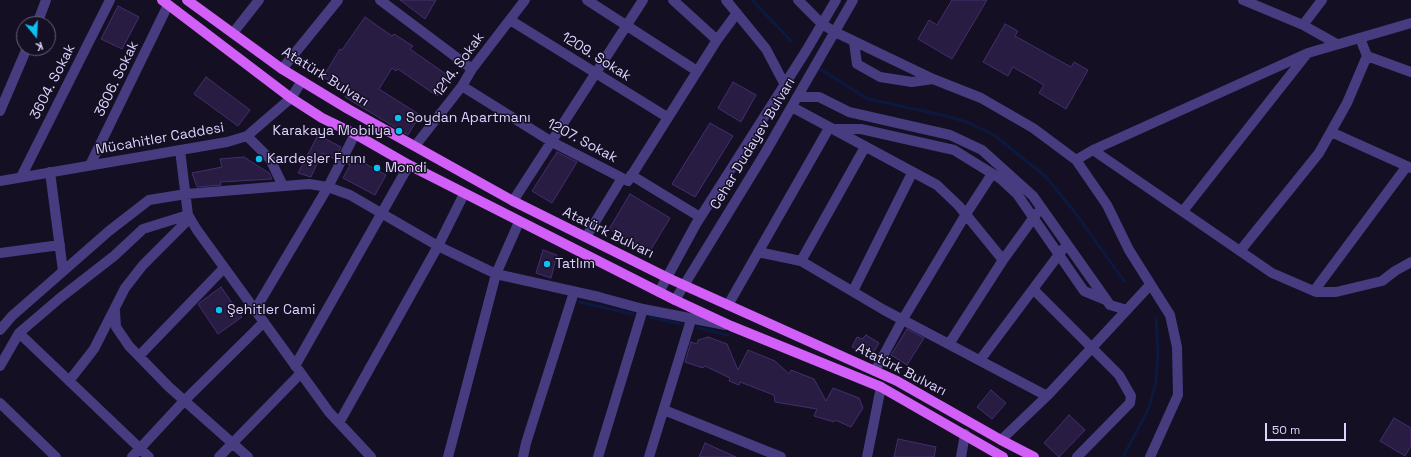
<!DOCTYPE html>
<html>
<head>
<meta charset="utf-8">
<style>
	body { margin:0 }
	#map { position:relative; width:1411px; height:457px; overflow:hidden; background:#150f23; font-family:"Space Grotesk",sans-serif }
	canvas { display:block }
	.north { position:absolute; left:16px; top:16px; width:40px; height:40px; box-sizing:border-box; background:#150f23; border:1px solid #655d7a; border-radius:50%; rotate:162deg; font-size:11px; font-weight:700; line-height:16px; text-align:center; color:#ddd3fd }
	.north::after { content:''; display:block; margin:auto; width:14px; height:18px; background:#0bc0f2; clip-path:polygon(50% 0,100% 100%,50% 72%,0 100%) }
	.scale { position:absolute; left:1265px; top:423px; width:81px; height:18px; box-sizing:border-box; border:2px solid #ddd3fd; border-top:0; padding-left:5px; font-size:12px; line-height:14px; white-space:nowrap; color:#ddd3fd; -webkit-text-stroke:3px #150f23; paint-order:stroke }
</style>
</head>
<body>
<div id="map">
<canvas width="1411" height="457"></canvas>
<div class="north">K</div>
<div class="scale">50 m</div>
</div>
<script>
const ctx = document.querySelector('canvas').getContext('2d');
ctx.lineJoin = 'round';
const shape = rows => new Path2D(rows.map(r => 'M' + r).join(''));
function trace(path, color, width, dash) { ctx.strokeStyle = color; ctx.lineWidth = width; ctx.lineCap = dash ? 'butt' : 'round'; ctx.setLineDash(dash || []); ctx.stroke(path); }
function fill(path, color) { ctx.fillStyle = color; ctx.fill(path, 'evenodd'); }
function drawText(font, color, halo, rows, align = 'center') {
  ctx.font = font + ' "Space Grotesk",sans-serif'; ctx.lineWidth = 3; ctx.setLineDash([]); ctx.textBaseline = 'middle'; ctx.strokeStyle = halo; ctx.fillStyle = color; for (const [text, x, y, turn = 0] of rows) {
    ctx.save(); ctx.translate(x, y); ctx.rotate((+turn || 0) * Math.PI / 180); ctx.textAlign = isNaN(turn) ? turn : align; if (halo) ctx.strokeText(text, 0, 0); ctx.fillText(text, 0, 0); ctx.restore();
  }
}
trace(shape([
	[752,0,791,41],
	[820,69,868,99,946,116,967,122,994,135,1045,176,1074,211,1124,281],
	[579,302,633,314],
	[650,317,680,324],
	[698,328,728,335],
	[1123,457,1149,408,1156,381,1158,349,1156,318]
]), '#0c193f', 3);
const building = shape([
	[400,0,436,0,425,19,400,0],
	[952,0,987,0,952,59,918,39,929,20,937,25,952,0],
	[118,6,139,17,122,49,101,39,118,6],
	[365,17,392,36,394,34,413,46,410,49,450,77,437,96,398,69,396,71,392,68,379,89,420,115,408,135,345,97,348,92,323,77,340,49,342,50,365,17],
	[1005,24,1018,31,1015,36,1071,67,1074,62,1088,70,1066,109,1039,93,1044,85,1013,67,1008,76,983,62,1005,24],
	[206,77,250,110,238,126,194,94,206,77],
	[733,82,756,95,741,122,718,108,733,82],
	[710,123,733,136,695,197,672,184,710,123],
	[318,135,341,147,335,159,322,153,311,177,298,173,318,135],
	[557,152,577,162,552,203,532,191,557,152],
	[351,156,386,175,375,195,343,178,350,165,347,164,351,156],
	[244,157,269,173,272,179,220,182,221,185,197,187,192,173,222,167,220,159,244,157],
	[630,194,670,218,650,251,609,229,630,194],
	[543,250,557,255,551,278,536,273,543,250],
	[221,287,242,317,218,334,198,304,221,287],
	[907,329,924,338,907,365,891,355,907,329],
	[866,335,879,343,872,355,852,347,857,337,862,339,866,335],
	[708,337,727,344,738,370,748,350,775,361,789,374,791,370,814,379,826,401,833,388,859,398,863,408,851,427,835,420,834,422,814,416,817,409,775,402,774,395,740,382,739,385,729,381,730,378,705,366,703,368,685,362,691,342,697,344,698,340,708,337],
	[991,390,1006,403,992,419,977,407,991,390],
	[1069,415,1085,430,1059,457,1044,443,1069,415],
	[1394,418,1411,428,1411,446,1405,456,1380,441,1394,418],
	[898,439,936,447,934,457,894,457,898,439],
	[705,443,736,457,699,457,705,443]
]);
fill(building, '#281c43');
trace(building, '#432f6e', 1);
trace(shape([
	[380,0,472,69],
	[587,0,697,71],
	[673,0,717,40],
	[726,0,766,49,785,85],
	[798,0,822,24,835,32,933,79,981,98,1033,128,1076,160,1107,205,1129,250,1170,315,1177,347,1178,395,1150,457],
	[1243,0,1303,25,1337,44],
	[510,20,667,117],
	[37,24,46,0],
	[1303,25,1322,0],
	[233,33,259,0],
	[854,42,857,64,880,77,912,82,933,79],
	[1367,56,1411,72],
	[282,69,338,0],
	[462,86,552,142,628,181,717,40,737,13],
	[797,97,819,97,849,112,950,135,982,150,1033,196,1110,305,1127,310],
	[792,107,937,185,959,206,1003,260],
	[0,111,27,48],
	[832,129,861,129,954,150,1001,179,1017,194,1084,291,1106,300],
	[1331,132,1411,168],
	[247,136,270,159,283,186],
	[415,146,462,86,472,69,525,0],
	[180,150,188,215,197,230,329,412,371,457],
	[1093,150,1272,273,1316,292,1336,292,1382,281,1395,271,1411,262],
	[1076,160,1093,150,1308,53,1411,23],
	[90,165,168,5],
	[50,172,63,271],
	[631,175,700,217],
	[21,177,110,0],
	[0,181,227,142,247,136,291,98,302,81],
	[513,201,643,0],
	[1183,211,1306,55],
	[586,237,622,178],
	[1240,251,1319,153,1347,103,1367,56,1360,38],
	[758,252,801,261,884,310,1047,396],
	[0,253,60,245],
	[801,261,865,147],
	[1033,289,1119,375,1131,396,1130,403,1077,457],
	[853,291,912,173],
	[1314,291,1407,166],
	[659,292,696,224,806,51,836,0],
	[675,300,765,153,853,0],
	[728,305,829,128],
	[255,310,328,187,355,134],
	[115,311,116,327,129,346,169,387,248,457],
	[0,330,12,316,109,231,149,200,186,194,309,184,328,187,350,195,438,246,496,274,599,297,643,309,725,325],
	[19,333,149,457],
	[949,344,1003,260,1037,213],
	[139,356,224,268],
	[980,360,1063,249],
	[0,366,19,333,60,298,114,256,143,229,188,215],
	[295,366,409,165],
	[875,371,903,319,966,214,992,174],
	[69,381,94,349,125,288,143,265,190,218],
	[0,403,56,457],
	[664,410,781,457],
	[339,423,438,246,464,194],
	[1001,440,1047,396,1150,285],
	[132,457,184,401,264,322],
	[219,457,301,373],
	[448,457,496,274,519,222],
	[523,457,526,443,574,292],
	[598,457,643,309],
	[649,457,691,320],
	[867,457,881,387],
	[961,457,965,434]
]), '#473c80', 10);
trace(shape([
	[162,0,291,98,322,118,355,134,409,165,675,300,731,326,881,387,1003,457],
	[187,0,282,69,348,109,513,201,668,278,897,381,1001,440,1034,457]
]), '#d15ff8', 10);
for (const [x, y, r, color] of [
	[398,118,4,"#0bc0f2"],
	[399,131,4,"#0bc0f2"],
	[259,159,4,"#0bc0f2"],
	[377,168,4,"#0bc0f2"],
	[547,264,4,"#0bc0f2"],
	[219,310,4,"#0bc0f2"]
]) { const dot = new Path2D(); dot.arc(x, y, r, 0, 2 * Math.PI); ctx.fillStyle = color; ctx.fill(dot); trace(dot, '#150f23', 1.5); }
drawText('14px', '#ddd3fd', '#150f23', [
	["1209. Sokak",596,57,32],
	["1214. Sokak",459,65,-54],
	["Atatürk Bulvarı",325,77,32],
	["3606. Sokak",117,79,-64],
	["3604. Sokak",53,82,-63],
	["Mücahitler Caddesi",160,139,-10],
	["1207. Sokak",582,141,28],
	["Cehar Dudayev Bulvarı",753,144,-59],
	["Atatürk Bulvarı",608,233,26],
	["Atatürk Bulvarı",901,370,27]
]);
drawText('14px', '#ddd3fd', '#150f23', [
	["Soydan Apartmanı",406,118],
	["Karakaya Mobilya",391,131,"right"],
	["Kardeşler Fırını",267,159],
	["Mondi",385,168],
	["Tatlım",555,264],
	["Şehitler Cami",227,310]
], 'left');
</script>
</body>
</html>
